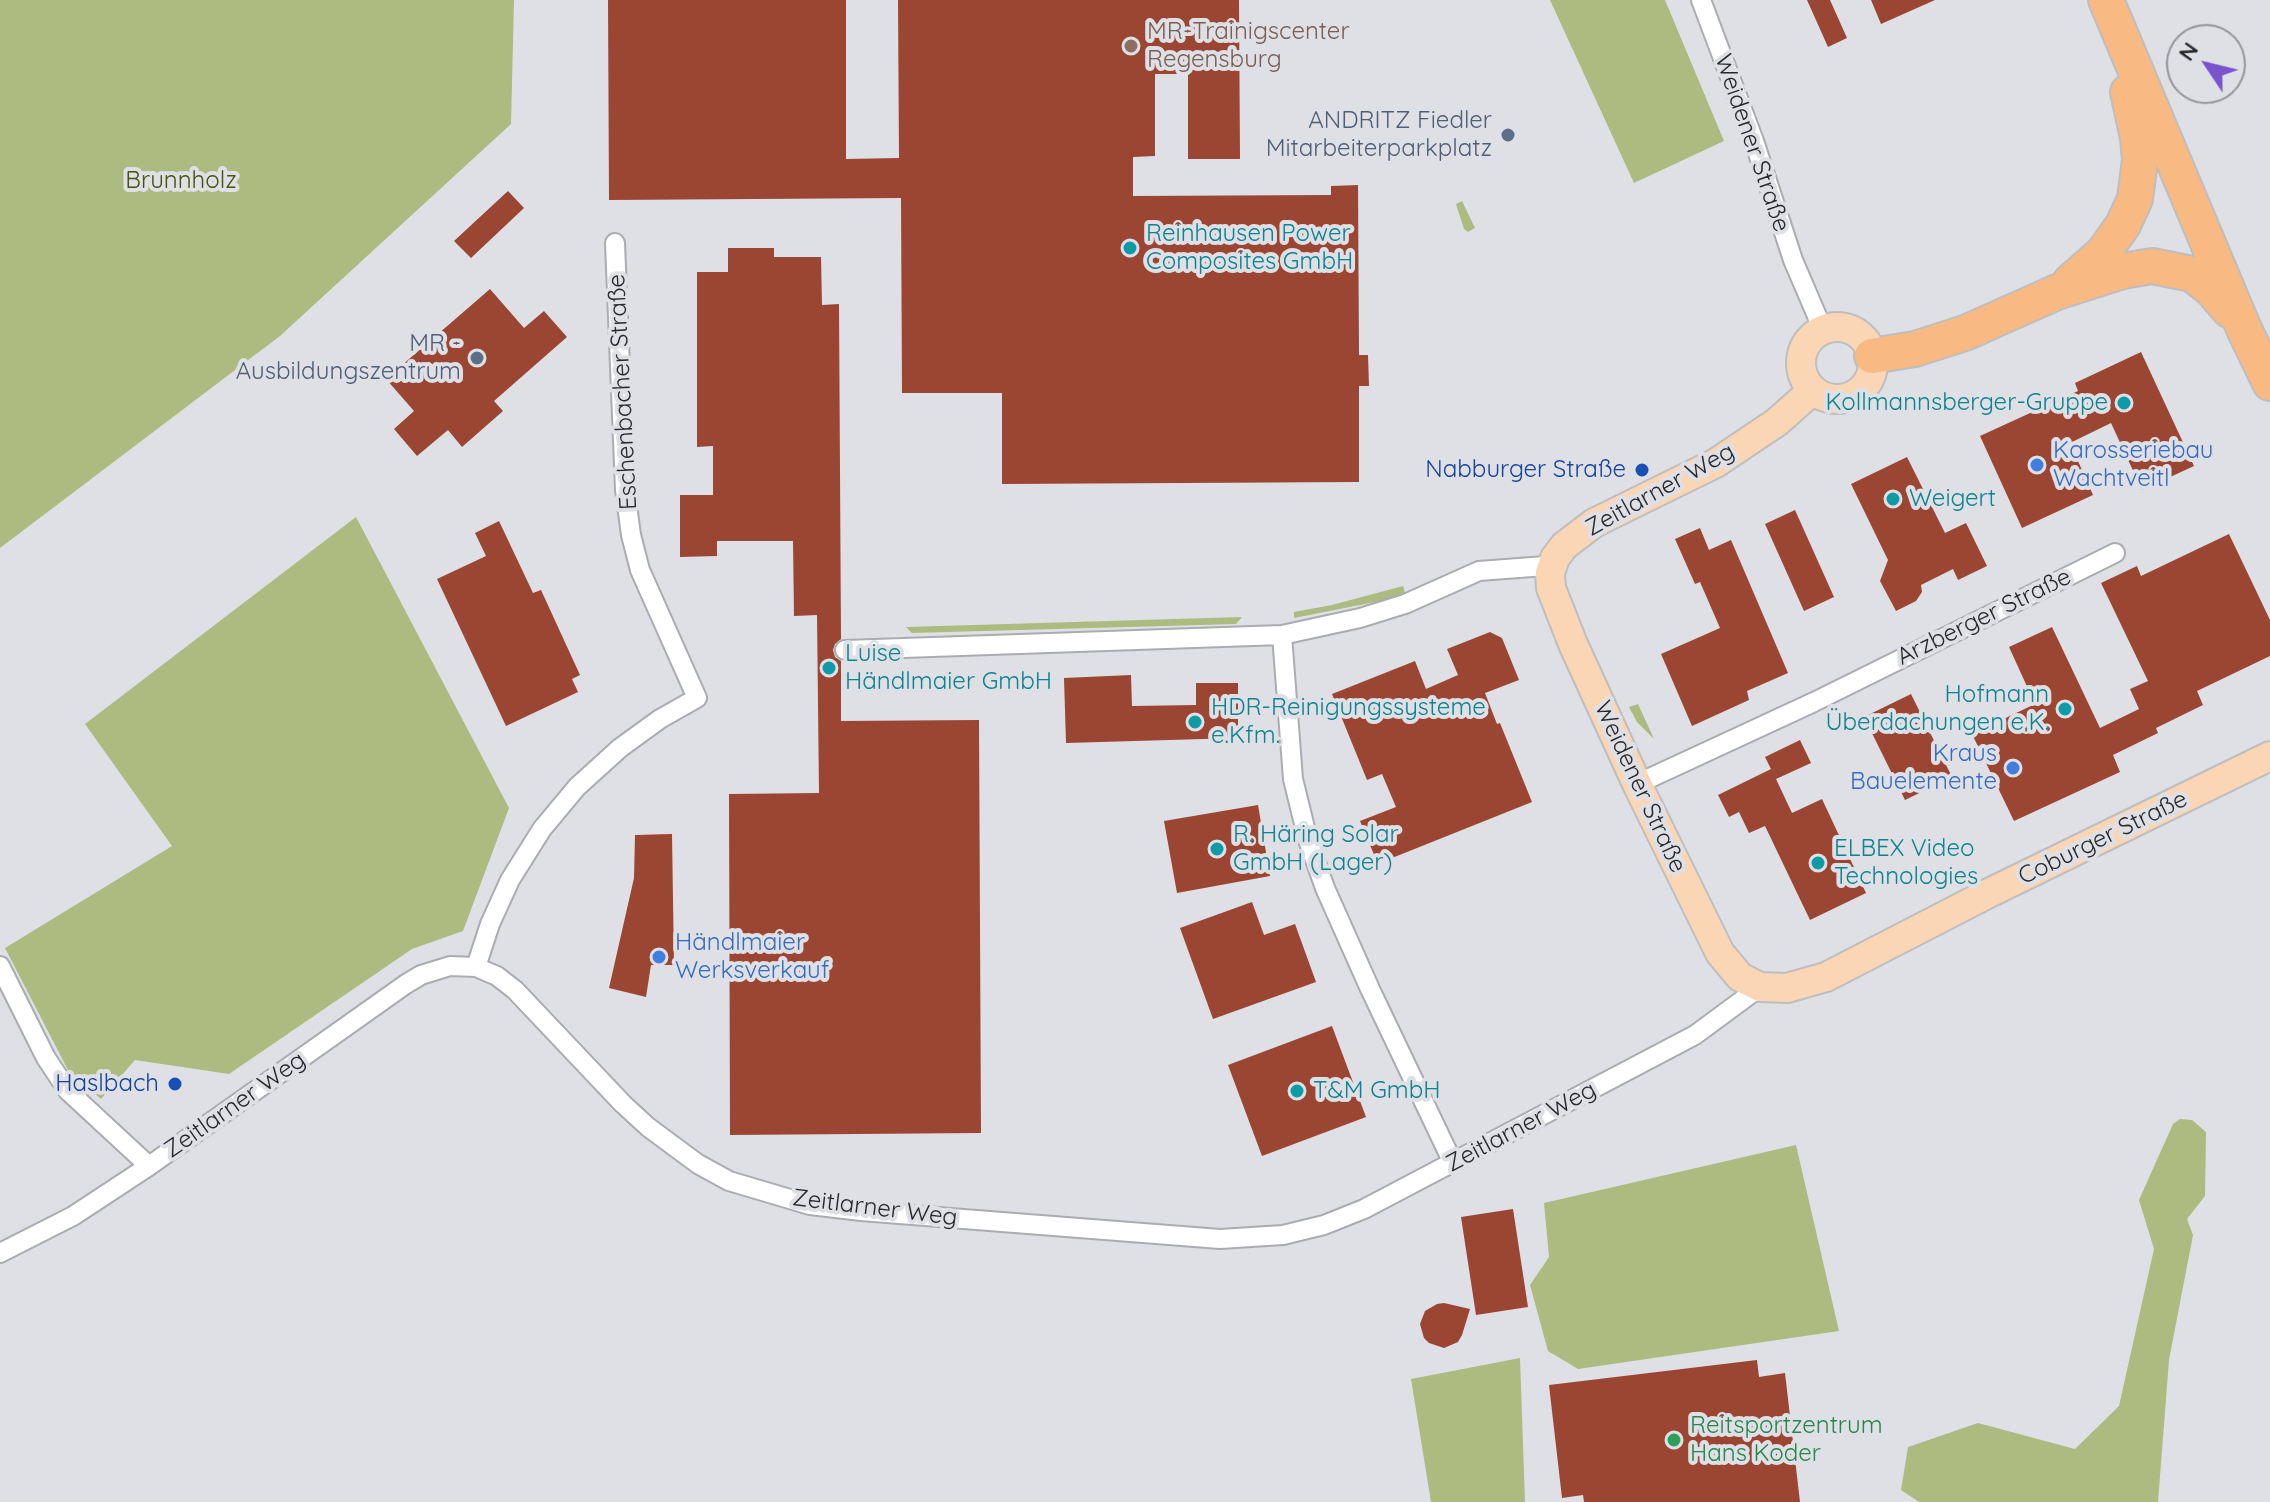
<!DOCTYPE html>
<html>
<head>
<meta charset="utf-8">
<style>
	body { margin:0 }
	#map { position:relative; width:2270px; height:1502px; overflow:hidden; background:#dfe0e5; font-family:Quicksand,sans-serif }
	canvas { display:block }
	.north { position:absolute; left:2166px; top:24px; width:80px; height:80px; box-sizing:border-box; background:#dfe0e5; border:2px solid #95969a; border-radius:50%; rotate:305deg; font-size:22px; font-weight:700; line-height:32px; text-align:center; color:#272829 }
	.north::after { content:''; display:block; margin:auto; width:28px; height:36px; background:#7954cd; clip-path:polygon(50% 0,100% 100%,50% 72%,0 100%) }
</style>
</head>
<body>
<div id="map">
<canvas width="2270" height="1502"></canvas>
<div class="north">N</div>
</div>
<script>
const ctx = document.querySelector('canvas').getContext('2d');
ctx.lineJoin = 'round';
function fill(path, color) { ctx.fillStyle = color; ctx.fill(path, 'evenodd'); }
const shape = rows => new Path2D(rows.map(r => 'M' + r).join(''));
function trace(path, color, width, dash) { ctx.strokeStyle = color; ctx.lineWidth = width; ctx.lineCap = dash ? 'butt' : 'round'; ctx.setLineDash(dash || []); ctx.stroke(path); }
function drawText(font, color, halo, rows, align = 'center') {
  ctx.font = font + ' Quicksand,sans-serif'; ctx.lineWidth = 8; ctx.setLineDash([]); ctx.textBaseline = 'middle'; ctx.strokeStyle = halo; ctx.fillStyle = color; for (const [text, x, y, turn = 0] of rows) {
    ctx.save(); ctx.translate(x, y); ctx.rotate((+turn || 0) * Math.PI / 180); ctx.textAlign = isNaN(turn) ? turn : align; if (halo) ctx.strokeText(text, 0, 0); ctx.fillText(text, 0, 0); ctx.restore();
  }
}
fill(shape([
	[0,0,514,0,511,124,280,336,0,548],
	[1550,0,1665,0,1724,141,1634,183],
	[1462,201,1475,228,1468,232,1464,229,1456,204],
	[356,517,509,808,463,931,412,949,229,1074,135,1060,101,1099,68,1070,5,948,172,846,85,724],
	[1403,586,1405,593,1380,601,1294,618,1294,612,1332,605],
	[1242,617,1236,624,912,633,906,627],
	[1638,704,1654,739,1637,722,1629,707],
	[2180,1119,2192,1120,2206,1132,2205,1196,2187,1219,2193,1235,2169,1360,2158,1502,1919,1502,1901,1490,1908,1447,1978,1423,2075,1449,2119,1406,2154,1249,2139,1200,2173,1124],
	[1796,1145,1839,1331,1578,1369,1548,1351,1530,1285,1549,1257,1544,1203],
	[1520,1358,1525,1502,1431,1502,1411,1379]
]), '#adba80');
fill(shape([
	[608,0,846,0,846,159,899,158,898,0,1239,0,1240,159,1188,159,1188,74,1155,74,1155,156,1133,157,1133,196,1331,195,1331,186,1358,185,1359,355,1368,355,1369,386,1359,386,1359,482,1002,484,1002,393,902,393,901,198,609,200],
	[1807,0,1830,0,1847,38,1828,47],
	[1871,0,1935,0,1881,24],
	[508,191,524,208,471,258,454,241],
	[728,248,774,248,774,257,821,257,822,305,839,304,841,639,835,644,833,650,835,657,841,661,841,721,979,720,981,1133,730,1135,729,794,819,793,817,615,794,616,793,541,717,541,717,556,680,557,680,495,713,495,713,446,697,447,697,272,728,272],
	[490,289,524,328,544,311,567,337,494,401,503,411,462,447,448,430,417,456,394,429,414,411,386,379],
	[2141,352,2194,466,2142,490,2111,423,2070,443,2093,495,2022,528,1980,436,2078,391,2075,383],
	[1907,457,1945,533,1966,523,1987,566,1958,580,1953,569,1921,585,1922,592,1916,601,1896,611,1880,581,1888,560,1851,484],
	[1795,510,1834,597,1804,611,1765,524],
	[499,521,533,593,541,590,580,675,572,679,578,692,506,726,437,579,486,556,475,533],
	[1700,528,1709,550,1731,540,1788,673,1747,691,1749,700,1692,726,1661,654,1720,628,1700,582,1695,584,1675,539],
	[2229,534,2270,620,2270,656,2197,691,2203,705,2156,728,2158,733,2113,755,2120,772,2014,821,1972,734,2035,704,2009,647,2052,627,2100,728,2139,709,2130,689,2148,681,2101,583,2137,566,2141,576],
	[1490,632,1502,638,1519,680,1485,693,1497,724,1500,723,1532,802,1387,860,1385,853,1375,857,1360,821,1396,807,1382,774,1367,780,1332,694,1415,661,1426,689,1458,675,1447,649],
	[1131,675,1132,706,1196,705,1196,683,1238,683,1238,738,1066,743,1064,678],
	[1911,694,1952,777,1905,800,1864,717],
	[1800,740,1811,763,1776,779,1792,813,1822,799,1866,893,1810,920,1765,826,1749,833,1739,812,1729,817,1718,795,1771,769,1765,757],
	[1258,805,1270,876,1177,893,1164,821],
	[672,834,674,965,651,965,646,997,609,988,634,878,635,835],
	[1252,902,1264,935,1295,924,1316,982,1213,1019,1180,928],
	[1332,1026,1366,1117,1262,1156,1228,1065],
	[1513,1209,1528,1307,1476,1315,1461,1217],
	[1444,1303,1470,1309,1462,1335,1458,1342,1444,1348,1429,1343,1424,1338,1420,1324,1425,1311,1437,1304],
	[1757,1360,1759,1377,1785,1373,1800,1502,1584,1502,1583,1495,1562,1498,1549,1385]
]), '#9b4533');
const street = shape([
	[1701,0,1754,141,1793,260,1823,330],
	[1282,635,1293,779,1308,840,1325,888,1370,989,1453,1163],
	[845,650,1282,635,1360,618,1405,604,1479,571,1545,566,1551,568],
	[1637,784,1814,702,2115,553],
	[0,966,46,1058,68,1091,149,1166],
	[476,967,490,924,510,880,542,829,577,787,620,748,660,719,697,698,640,570,631,535,625,490,615,243],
	[0,1253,73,1216,149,1166,406,984,421,975,450,966,476,967,497,976,515,990,623,1104,648,1127,698,1164,729,1181,810,1205,861,1211,1220,1239,1283,1235,1324,1225,1364,1209,1695,1035,1760,987]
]);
const primary = shape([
	'1801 363a36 36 0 1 1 72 0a36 36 0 1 1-72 0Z',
	[1813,390,1777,422,1716,463,1594,523,1564,546,1555,558,1550,573,1551,588,1573,644,1637,784,1720,953,1740,977,1760,987,1787,988,1826,977,1987,894,2270,756]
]);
const highway = shape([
	[2106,0,2244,329,2270,383],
	[2070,282,2103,253,2123,225,2135,199,2140,160,2138,138,2128,92],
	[1872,356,1915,349,1965,333,2057,292,2123,271,2152,266,2192,274,2211,289,2229,310]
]);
trace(street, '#abacb1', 22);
trace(primary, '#bebebf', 32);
trace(highway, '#bebebf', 38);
trace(street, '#fff', 18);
trace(primary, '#fbd6b4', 28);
trace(highway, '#f8ba82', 34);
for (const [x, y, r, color] of [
	[1131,46,8,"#8d6e63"],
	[1508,135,8,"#5c6f8a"],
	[1130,248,8,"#0f9aa8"],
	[477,358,8,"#5c6f8a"],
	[2124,403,8,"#0f9aa8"],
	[2037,465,8,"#3f7fe0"],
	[1642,470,8,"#1a4fb4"],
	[1893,499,8,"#0f9aa8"],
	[829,668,8,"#0f9aa8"],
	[2065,709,8,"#0f9aa8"],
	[1195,722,8,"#0f9aa8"],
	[2013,768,8,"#3f7fe0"],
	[1217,849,8,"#0f9aa8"],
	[1818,863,8,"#0f9aa8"],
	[659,957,8,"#3f7fe0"],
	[175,1084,8,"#1a4fb4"],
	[1297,1091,8,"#0f9aa8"],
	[1674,1440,8,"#2e9e5b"]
]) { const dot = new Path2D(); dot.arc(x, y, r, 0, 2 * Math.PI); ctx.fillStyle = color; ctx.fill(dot); trace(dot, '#dfe0e5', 3); }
drawText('24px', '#785e54', '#dfe0e5', [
	["MR-Trainigscenter",1147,32],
	["Regensburg",1147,60]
], 'left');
drawText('24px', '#4e5e75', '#dfe0e5', [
	["ANDRITZ Fiedler",1492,121],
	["Mitarbeiterparkplatz",1492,149],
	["MR -",461,344],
	["Ausbildungszentrum",461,372]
], 'right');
drawText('24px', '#272829', '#dfe0e5', [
	["Weidener Straße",1752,143,71],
	["Eschenbacher Straße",623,392,-93],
	["Zeitlarner Weg",1660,490,-29],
	["Arzberger Straße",1984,617,-26],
	["Weidener Straße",1640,787,65],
	["Coburger Straße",2103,838,-26],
	["Zeitlarner Weg",235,1105,-35],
	["Zeitlarner Weg",1521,1127,-28],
	["Zeitlarner Weg",875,1208,7]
]);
drawText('24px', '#485310', '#dfe0e5', [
	["Brunnholz",181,181]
]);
drawText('24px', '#0d838f', '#dfe0e5', [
	["Reinhausen Power",1146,234],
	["Composites GmbH",1146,262],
	["Kollmannsberger-Gruppe",2108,403,"right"],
	["Weigert",1909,499],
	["Luise",845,654],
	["Händlmaier GmbH",845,682],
	["Hofmann",2049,695,"right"],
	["Überdachungen e.K.",2049,723,"right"],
	["HDR-Reinigungssysteme",1211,708],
	["e.Kfm.",1211,736],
	["R. Häring Solar",1233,835],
	["GmbH (Lager)",1233,863],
	["ELBEX Video",1834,849],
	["Technologies",1834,877],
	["T&M GmbH",1313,1091]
], 'left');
drawText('24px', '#366cbe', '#dfe0e5', [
	["Karosseriebau",2053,451],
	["Wachtveitl",2053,479],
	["Kraus",1997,754,"right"],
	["Bauelemente",1997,782,"right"],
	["Händlmaier",675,943],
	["Werksverkauf",675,971]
], 'left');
drawText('24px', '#164399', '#dfe0e5', [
	["Nabburger Straße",1626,470],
	["Haslbach",159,1084]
], 'right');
drawText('24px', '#27864d', '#dfe0e5', [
	["Reitsportzentrum",1690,1426],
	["Hans Koder",1690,1454]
], 'left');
</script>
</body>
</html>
